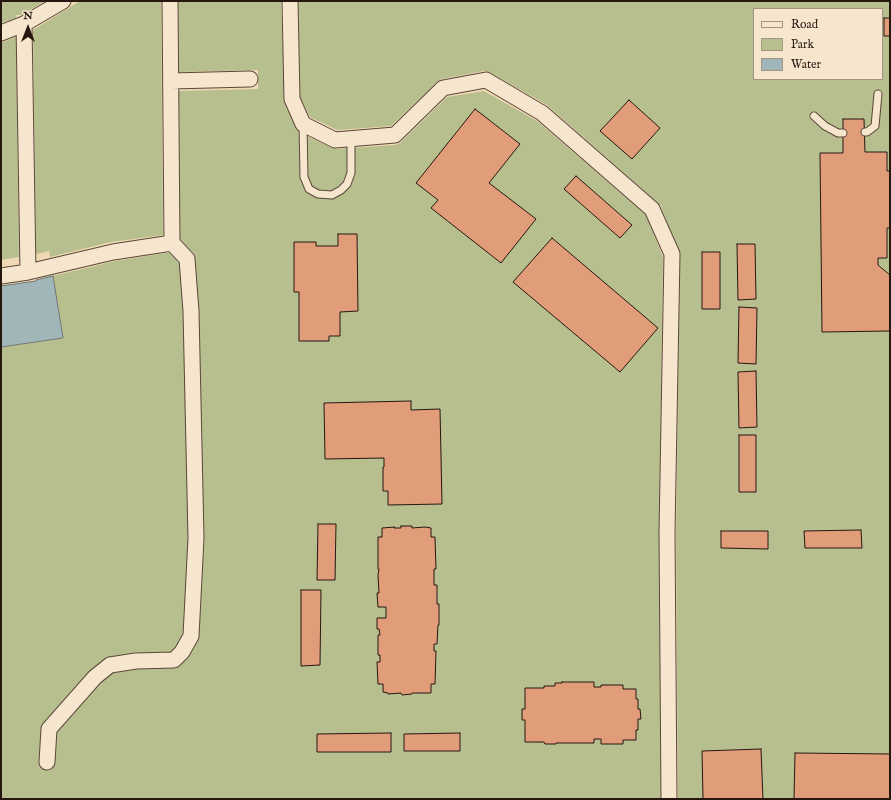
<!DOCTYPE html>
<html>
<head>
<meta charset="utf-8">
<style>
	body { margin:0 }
	#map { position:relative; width:891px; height:800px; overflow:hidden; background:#f1d8b4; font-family:"IM FELL English",serif }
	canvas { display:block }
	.frame { position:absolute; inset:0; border:2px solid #261710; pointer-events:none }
	.legend { position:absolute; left:753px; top:8px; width:130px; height:72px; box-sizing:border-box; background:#f6e6ce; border:1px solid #a39382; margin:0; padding:5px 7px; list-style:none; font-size:12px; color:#261710 }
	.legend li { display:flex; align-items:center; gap:8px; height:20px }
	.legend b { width:20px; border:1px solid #a39382 }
	.north { position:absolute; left:8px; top:8px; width:40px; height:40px; -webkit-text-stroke:3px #f6e6ce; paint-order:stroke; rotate:0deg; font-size:11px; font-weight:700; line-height:16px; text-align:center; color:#261710 }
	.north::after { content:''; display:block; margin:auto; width:14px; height:18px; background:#261710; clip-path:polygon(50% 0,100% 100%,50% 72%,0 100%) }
</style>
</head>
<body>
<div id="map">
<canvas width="891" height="800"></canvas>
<div class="frame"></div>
<ul class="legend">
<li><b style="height:5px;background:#f6e6ce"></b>Road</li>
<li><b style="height:11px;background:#b8bf8e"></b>Park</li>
<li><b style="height:11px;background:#a1b6b9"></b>Water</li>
</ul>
<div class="north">N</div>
</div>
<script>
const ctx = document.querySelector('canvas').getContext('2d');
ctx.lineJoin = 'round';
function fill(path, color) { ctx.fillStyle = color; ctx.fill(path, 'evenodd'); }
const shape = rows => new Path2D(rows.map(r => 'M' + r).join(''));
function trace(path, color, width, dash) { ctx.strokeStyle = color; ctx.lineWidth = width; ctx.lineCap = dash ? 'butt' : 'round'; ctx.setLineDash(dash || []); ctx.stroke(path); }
fill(shape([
	[1,1,45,1,22,15,16,15,16,18,1,23],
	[80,1,161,1,163,235,111,242,50,257,49,251,36,254,33,30],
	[178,1,281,1,285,104,296,128,300,133,332,148,336,149,395,145,400,143,447,97,484,91,537,121,646,215,663,257,659,531,661,799,1,799,1,347,63,338,53,276,115,261,173,252,180,243,179,91,258,89,258,70,179,72],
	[298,1,890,1,890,799,678,799,676,532,680,255,660,205,547,105,489,72,484,71,442,79,438,81,391,126,337,130,310,117,300,97],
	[754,9,882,9,882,79,754,79],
	[16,37,19,257,1,260,1,43]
]), '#b8bf8e');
const water = shape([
	[53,276,63,338,1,347,1,286,36,281,36,280,53,276]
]);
fill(water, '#a1b6b9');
trace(water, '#707675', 1);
const building = shape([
	[884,18,890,18,890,36,884,36,884,18],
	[629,100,660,128,632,159,600,131,629,100],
	[475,109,520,144,489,183,536,219,501,263,431,208,438,200,416,183,475,109],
	[843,119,864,119,865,152,887,152,887,171,890,171,890,228,887,228,887,258,878,258,878,265,890,275,890,331,822,332,820,153,843,153,843,119],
	[576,176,632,225,620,238,564,189,576,176],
	[338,234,357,234,358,311,340,312,340,336,329,336,329,341,299,341,299,292,294,292,294,242,316,242,316,246,338,246,338,234],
	[552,238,658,328,620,372,513,282,552,238],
	[737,244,755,244,756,299,738,300,737,244],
	[702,252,720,252,720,309,702,309,702,252],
	[739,307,757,308,756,364,738,363,739,307],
	[756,371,757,427,739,428,738,372,756,371],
	[411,401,411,410,440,409,442,504,388,505,388,491,383,491,383,467,384,467,384,458,325,459,324,403,411,401],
	[739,435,756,435,756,492,739,492,739,435],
	[318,524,336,524,335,580,317,580,318,524],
	[401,526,412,526,412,528,425,527,431,528,431,537,435,537,436,569,434,569,434,585,437,585,437,604,439,604,439,625,438,625,437,644,434,644,434,651,436,651,435,684,431,684,431,693,412,693,412,694,402,695,401,693,388,694,388,693,383,692,383,684,378,684,377,662,380,662,380,655,378,655,378,635,380,635,379,629,377,629,377,618,386,618,386,607,378,607,377,593,379,593,378,575,379,569,378,569,378,537,382,537,382,528,395,527,394,528,401,528,401,526],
	[861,530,862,548,805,548,804,531,861,530],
	[721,531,768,531,768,549,721,548,721,531],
	[301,590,321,590,320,665,301,666,301,590],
	[562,682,594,682,594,687,601,687,601,685,623,685,623,689,636,689,636,699,638,699,638,709,640,709,641,719,638,719,638,730,636,730,636,740,623,740,623,744,601,744,601,739,594,739,594,743,556,743,556,744,545,744,544,742,525,742,525,720,522,720,522,709,525,709,525,688,544,688,544,686,555,686,555,683,562,683,562,682],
	[391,733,391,752,317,752,317,734,391,733],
	[460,733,460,751,404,751,404,734,460,733],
	[761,749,763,799,703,799,702,751,761,749],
	[795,753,890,754,890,799,794,799,795,753]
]);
fill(building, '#e19c7a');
trace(building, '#261710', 1);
const lane = shape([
	[814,116,825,126,838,133,843,133],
	[303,124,304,177,309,189,318,194,332,195,341,190,347,184,351,173,351,138],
	[865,132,867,132,875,126,878,94]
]);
const street = shape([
	[290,1,292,99,303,124,335,140,395,135,443,88,486,80,542,113,652,209,672,254,667,532,669,799],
	[24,24,28,272],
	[1,33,24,24,63,1],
	[171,81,250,79],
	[1,276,28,272,113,252,172,243,170,1],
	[47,762,49,729,95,677,110,665,136,661,174,660,182,652,191,636,196,538,191,311,187,259,172,243]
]);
trace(lane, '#594739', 9);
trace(street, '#594739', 17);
trace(lane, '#f6e6ce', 7);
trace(street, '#f6e6ce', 15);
</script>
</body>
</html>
